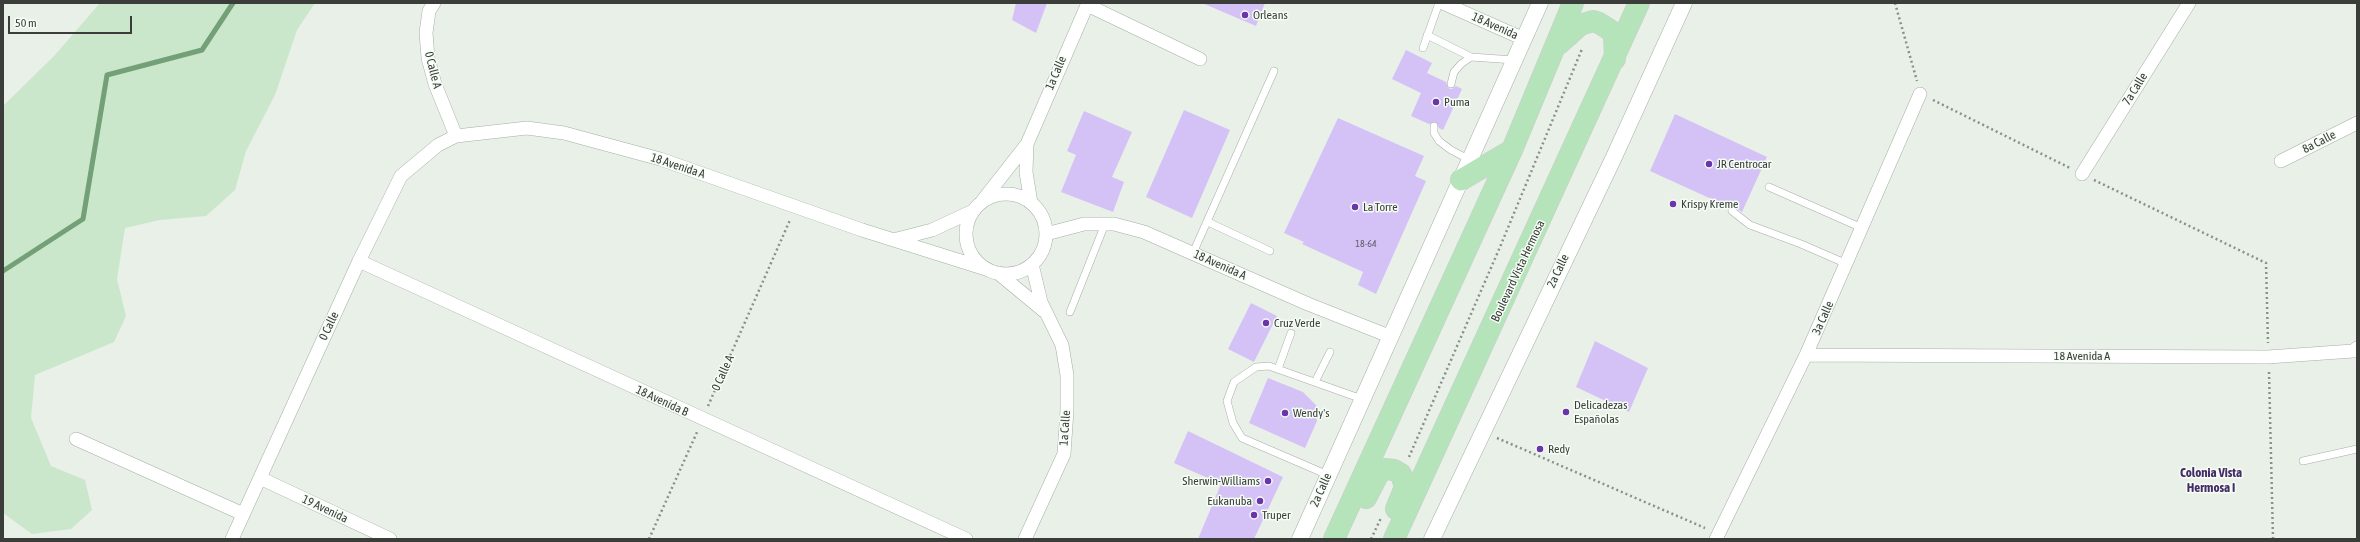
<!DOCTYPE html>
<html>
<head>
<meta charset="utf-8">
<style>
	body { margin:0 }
	#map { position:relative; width:2360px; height:542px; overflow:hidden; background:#e8f0e8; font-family:"Asap Condensed",sans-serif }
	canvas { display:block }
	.frame { position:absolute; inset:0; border:4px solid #3a3d3a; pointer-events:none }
	.scale { position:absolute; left:8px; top:16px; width:124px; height:18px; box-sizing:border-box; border:2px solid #3a3d3a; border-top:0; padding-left:5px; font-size:12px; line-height:14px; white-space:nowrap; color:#3a3d3a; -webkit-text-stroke:3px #f5fdf5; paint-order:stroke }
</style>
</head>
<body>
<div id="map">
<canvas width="2360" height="542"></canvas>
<div class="frame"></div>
<div class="scale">50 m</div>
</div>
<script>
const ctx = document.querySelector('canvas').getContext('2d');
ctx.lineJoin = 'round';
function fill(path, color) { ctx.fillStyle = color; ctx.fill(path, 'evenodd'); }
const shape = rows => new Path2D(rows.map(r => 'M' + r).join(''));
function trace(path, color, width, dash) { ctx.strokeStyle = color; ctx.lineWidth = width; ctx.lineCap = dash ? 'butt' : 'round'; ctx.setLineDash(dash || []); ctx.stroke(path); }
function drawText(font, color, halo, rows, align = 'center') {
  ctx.font = font + ' "Asap Condensed",sans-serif'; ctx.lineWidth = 3; ctx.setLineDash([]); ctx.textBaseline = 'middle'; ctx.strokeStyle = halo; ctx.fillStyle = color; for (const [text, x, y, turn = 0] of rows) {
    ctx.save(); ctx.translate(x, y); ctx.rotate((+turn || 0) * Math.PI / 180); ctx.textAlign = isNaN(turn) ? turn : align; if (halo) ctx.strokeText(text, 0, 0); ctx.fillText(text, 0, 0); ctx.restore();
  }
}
fill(shape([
	[100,3,315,3,297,30,275,95,246,151,235,190,206,216,160,220,125,228,117,279,126,316,114,342,35,375,31,418,51,466,85,480,92,510,71,529,32,534,3,513,3,106,54,56]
]), '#cae7cc');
trace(shape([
	[3,271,83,219,107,75,202,50,233,3]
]), '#74a078', 5);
fill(shape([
	[1016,3,1047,3,1036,33,1012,20],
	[1202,3,1265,3,1256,26],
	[1406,50,1432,63,1427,73,1446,82,1448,88,1452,89,1456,86,1462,89,1443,130,1439,128,1436,122,1429,124,1411,116,1421,93,1392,79],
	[1184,110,1230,130,1192,218,1146,197],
	[1084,111,1132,132,1112,177,1124,182,1113,212,1061,192,1076,155,1067,151],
	[1675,114,1767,157,1742,212,1735,207,1729,207,1650,171],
	[1338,118,1424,156,1415,176,1426,181,1376,294,1358,285,1363,272,1302,244,1304,242,1284,233],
	[1251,303,1277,316,1254,362,1228,349],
	[1595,341,1648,368,1629,412,1576,387],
	[1268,378,1303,392,1316,405,1317,421,1305,448,1249,423],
	[1188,431,1283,477,1254,539,1198,539,1221,484,1174,463]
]), '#d4c2f7');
const service = shape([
	[1427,35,1471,57],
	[1423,48,1439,3],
	[1451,84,1454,72,1461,64,1471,57,1514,60],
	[1434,126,1434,133,1439,141,1451,150,1470,160],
	[1769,187,1862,228],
	[1732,211,1750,225,1801,244,1847,264],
	[1208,222,1270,251],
	[1193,253,1274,71],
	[1070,312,1105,224],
	[1278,369,1291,333],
	[1315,382,1330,352],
	[2303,461,2357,449],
	[1328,475,1242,438,1233,423,1227,401,1234,382,1256,367,1269,366,1362,399]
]);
const minor = shape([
	[434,3,429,11,426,33,428,58,435,84,456,136],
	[1443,3,1524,39],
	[1087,5,1200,59],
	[1027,144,1026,172,1031,203],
	[2281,161,2357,123],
	[2082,174,2189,3],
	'966 234a40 40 0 1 1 80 0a40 40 0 1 1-80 0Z',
	[983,200,1027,144,1088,3],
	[1046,234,1084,224,1114,224,1144,232,1308,304,1389,336],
	[897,239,932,230,973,211],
	[359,261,966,539],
	[998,273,1044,311],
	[1806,355,2268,357,2353,351,2357,348],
	[76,439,243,514],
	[260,478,390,539],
	[232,539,359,261,401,176,438,145,456,136,527,128,564,133,660,159,862,230,986,269],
	[1025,539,1064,454,1067,410,1067,375,1062,345,1041,302,1032,264],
	[1716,539,1806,355,1920,94]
]);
const tertiary = shape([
	[1300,539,1540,3],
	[1432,539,1614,157,1684,3]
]);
const primary = shape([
	[1559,44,1580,25,1593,21,1599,23,1610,30,1614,36,1615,59],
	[1461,180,1512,150],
	[1366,498,1379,473,1385,469,1394,470,1401,474,1405,487,1396,509],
	[1334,539,1512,150,1573,3],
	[1394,539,1639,3]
]);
trace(service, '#a6aea7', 8);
trace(minor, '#a6aea7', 14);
trace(tertiary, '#a6aea7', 17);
trace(primary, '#cccdcc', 22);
trace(shape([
	[1895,3,1917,81],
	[1933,100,2070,168],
	[2094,180,2266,263,2268,343],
	[2269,372,2273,539],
	[708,406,790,220],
	[1497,438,1705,528],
	[1409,457,1500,247,1582,49],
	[649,539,698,430],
	[1371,539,1381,518]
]), '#8a908a', 2.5, [2, 3]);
trace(service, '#fff', 7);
trace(minor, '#fff', 13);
trace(tertiary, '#fff', 16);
trace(primary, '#b5e3ba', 21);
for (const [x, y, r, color] of [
	[1245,15,4,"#6a34aa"],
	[1436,102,4,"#6a34aa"],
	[1709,164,4,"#6a34aa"],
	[1673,204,4,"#6a34aa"],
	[1355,207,4,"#6a34aa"],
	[1266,323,4,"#6a34aa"],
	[1566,412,4,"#6a34aa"],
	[1285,413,4,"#6a34aa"],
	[1540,449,4,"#6a34aa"],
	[1268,481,4,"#6a34aa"],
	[1260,501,4,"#6a34aa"],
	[1254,515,4,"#6a34aa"]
]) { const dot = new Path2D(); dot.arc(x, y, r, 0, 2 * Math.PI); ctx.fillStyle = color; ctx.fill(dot); trace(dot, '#f5fdf5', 1.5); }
drawText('10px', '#605e69', null, [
	["18-64",1366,244]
]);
drawText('12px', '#3a3d3a', '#f5fdf5', [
	["Orleans",1253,15],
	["Puma",1444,102],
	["JR Centrocar",1717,164],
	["Krispy Kreme",1681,204],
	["La Torre",1363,207],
	["Cruz Verde",1274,323],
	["Delicadezas",1574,405],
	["Españolas",1574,419],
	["Wendy's",1293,413],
	["Redy",1548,449],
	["Sherwin-Williams",1260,481,"right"],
	["Eukanuba",1252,501,"right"],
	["Truper",1262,515]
], 'left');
drawText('12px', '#3a3d3a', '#f5fdf5', [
	["18 Avenida",1495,26,24],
	["0 Calle A",433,70,76],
	["1a Calle",1056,73,-67],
	["7a Calle",2135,89,-58],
	["8a Calle",2319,142,-27],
	["18 Avenida A",678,166,18],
	["18 Avenida A",1220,265,24],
	["Boulevard Vista Hermosa",1518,271,-65],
	["2a Calle",1558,271,-65],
	["3a Calle",1823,318,-66],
	["0 Calle",329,326,-65],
	["18 Avenida A",2082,356],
	["0 Calle A",723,373,-66],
	["18 Avenida B",662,401,25],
	["1a Calle",1065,428,-86],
	["2a Calle",1321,490,-66],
	["19 Avenida",325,509,25]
]);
drawText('bold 13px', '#452d68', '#f5fdf5', [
	["Colonia Vista",2211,473],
	["Hermosa I",2211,488]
]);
</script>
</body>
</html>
